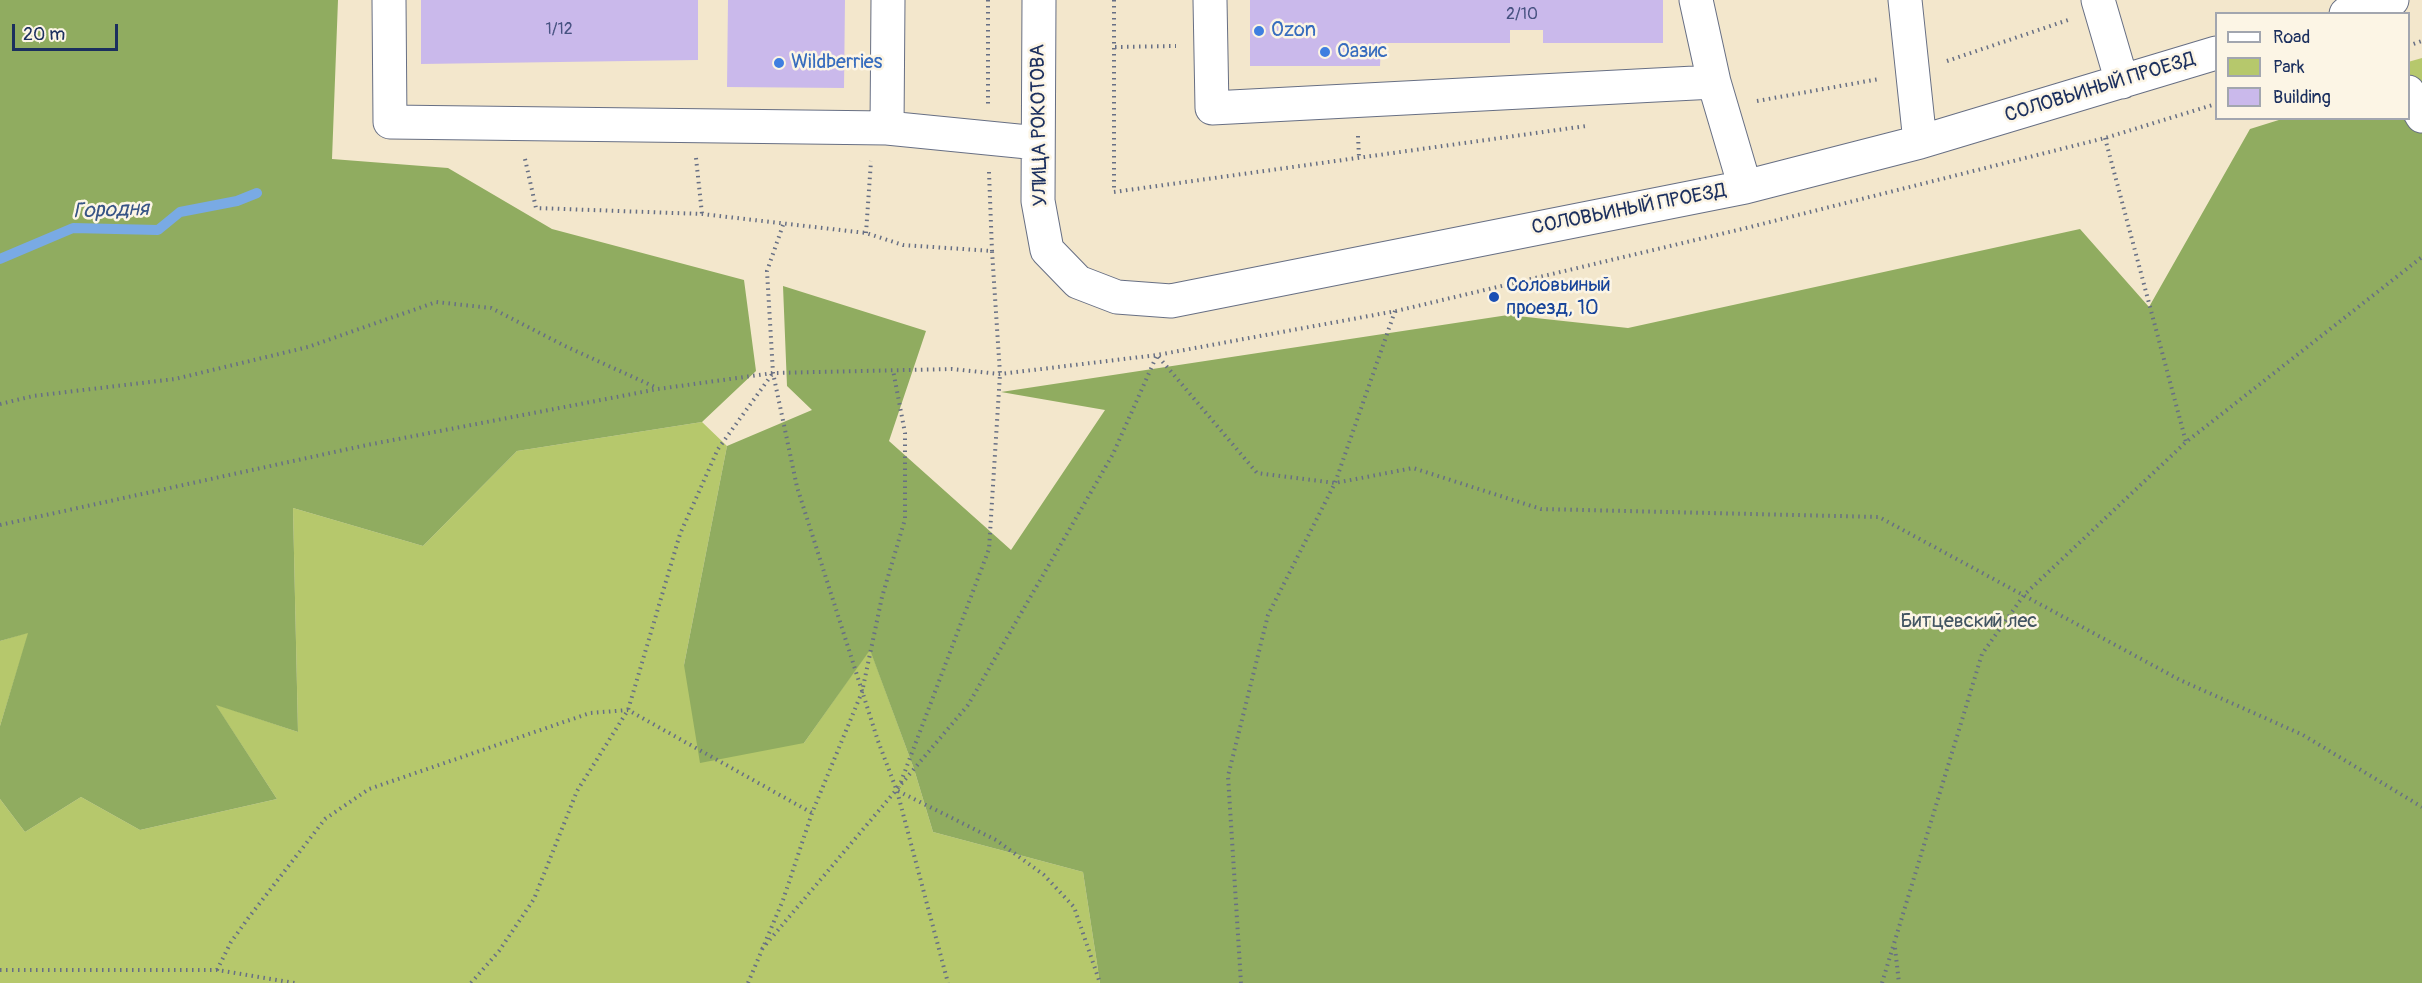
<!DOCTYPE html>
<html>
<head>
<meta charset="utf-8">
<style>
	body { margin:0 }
	#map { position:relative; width:2422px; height:983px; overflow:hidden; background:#f3e7cc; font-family:Pangolin,sans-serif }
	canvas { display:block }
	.legend { position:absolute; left:2215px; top:12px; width:195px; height:108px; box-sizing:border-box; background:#fcf5e5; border:2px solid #a2a6af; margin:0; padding:8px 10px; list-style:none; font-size:18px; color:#1b2f5e }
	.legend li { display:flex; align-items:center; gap:12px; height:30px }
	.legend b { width:30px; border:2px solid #a2a6af }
	.scale { position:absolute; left:12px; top:24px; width:106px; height:27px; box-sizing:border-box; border:3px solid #1b2f5e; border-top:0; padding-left:8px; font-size:18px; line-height:21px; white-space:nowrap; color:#1b2f5e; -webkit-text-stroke:4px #fcf5e5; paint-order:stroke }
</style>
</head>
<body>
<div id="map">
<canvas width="2422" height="983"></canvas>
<ul class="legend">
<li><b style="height:8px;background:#fff"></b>Road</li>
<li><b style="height:16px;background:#b6c86c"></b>Park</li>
<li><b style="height:16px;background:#cab9eb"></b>Building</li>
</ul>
<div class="scale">20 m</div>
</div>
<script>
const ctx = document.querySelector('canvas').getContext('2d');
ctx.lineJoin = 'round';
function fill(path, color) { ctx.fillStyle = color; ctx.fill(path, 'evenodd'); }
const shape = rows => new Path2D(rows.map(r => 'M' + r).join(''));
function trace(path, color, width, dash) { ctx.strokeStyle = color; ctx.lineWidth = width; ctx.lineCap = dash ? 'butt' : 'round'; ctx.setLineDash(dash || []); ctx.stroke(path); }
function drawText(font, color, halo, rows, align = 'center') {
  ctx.font = font + ' Pangolin,sans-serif'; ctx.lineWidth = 5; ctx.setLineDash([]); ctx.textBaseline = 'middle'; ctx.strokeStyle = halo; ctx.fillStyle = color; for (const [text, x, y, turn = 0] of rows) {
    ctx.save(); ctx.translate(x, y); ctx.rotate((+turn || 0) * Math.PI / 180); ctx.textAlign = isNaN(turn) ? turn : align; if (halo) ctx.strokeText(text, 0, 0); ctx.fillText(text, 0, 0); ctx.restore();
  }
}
fill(shape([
	[2422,58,2422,108,2409,102,2408,62],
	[702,422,727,446,684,665,804,743,870,649,914,769,933,832,1083,872,1100,983,0,983,0,799,25,832,81,797,140,830,277,799,215,704,298,732,293,508,423,546,517,451],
	[29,632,0,726,0,641]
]), '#b6c86c');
fill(shape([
	[0,0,338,0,332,159,448,168,552,229,744,280,756,371,702,422,517,451,423,546,293,508,298,732,216,705,277,799,140,830,81,797,25,832,0,799,0,726,28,633,0,641],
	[2422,108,2422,983,1100,983,1083,872,933,832,914,769,870,650,804,743,700,763,684,665,727,446,812,410,787,386,783,286,926,331,889,441,1011,550,1105,410,1001,392,1508,315,1628,328,2080,229,2149,307,2250,129,2282,119,2408,118]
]), '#90ac60');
trace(shape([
	[0,259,73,228,158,230,180,212,237,201,257,193]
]), '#79aae4', 10);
fill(shape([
	[421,0,698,0,698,60,421,64],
	[728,0,845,0,844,88,727,87],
	[1250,0,1663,0,1663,43,1543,43,1543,30,1510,30,1510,43,1381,43,1380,66,1250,66]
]), '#cab9eb');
const minor = shape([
	[389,0,390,122,887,128,1038,143],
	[1039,0,1038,201,1047,250,1078,282,1117,297,1171,301,1745,187,1920,142,2216,53],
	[1210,0,1212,108,1714,82,1696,0],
	[1905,0,1920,142],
	[2098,0,2122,82],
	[2346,14,2392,0],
	[1714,82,1745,187],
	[2408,92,2422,116],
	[887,128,888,0]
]);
trace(minor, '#676f84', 35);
trace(shape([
	[988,0,988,104],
	[1114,0,1114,192,1586,126],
	[2408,46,2422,41],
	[1115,47,1176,46],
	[1947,61,2068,20],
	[1757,101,1879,79],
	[1358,136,1359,157],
	[2105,138,2186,442],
	[696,158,702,214],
	[525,159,536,208,702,214,866,233,903,245,992,251,1000,374,989,549,899,787],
	[989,172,992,251],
	[783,225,767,271,773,373,797,487,878,741,897,791,948,983],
	[866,233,871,161],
	[0,404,33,396,175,379,308,347,436,302,491,308,565,346,657,388],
	[0,525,362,446,658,389,773,373,952,369,1000,374,1157,355,1396,311,1746,228,2105,138,2216,104],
	[898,791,996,840,1044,875,1074,907,1100,983],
	[1895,948,1899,983],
	[762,949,968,705,1113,454,1157,355,1257,473,1335,483,1413,468,1541,509,1879,517,2180,680,2303,735,2422,807],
	[0,970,217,970,295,983],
	[217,970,231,942,249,917,325,819,369,789,590,713,628,710,812,813],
	[471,983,499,951,534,899,577,791,628,710,680,534,718,449,773,373],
	[748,983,783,900,812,813,862,692,882,597,905,519,905,433,893,370],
	[1241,983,1228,776,1268,615,1335,483,1395,311],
	[1882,983,1982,654,2024,595,2186,442,2422,257]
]), '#676f84', 4, [1.5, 4.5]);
trace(minor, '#fff', 33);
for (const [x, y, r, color] of [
	[1259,31,6,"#3f7fe0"],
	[1325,52,6,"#3f7fe0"],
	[779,63,6,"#3f7fe0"],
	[1494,297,6,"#1a4fb4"]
]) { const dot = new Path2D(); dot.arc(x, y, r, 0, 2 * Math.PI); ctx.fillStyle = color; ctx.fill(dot); trace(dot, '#fcf5e5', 2); }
drawText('16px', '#475281', null, [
	["2/10",1522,15],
	["1/12",559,30]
]);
drawText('20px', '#366cbe', '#fcf5e5', [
	["Ozon",1271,31],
	["Оазис",1337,52],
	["Wildberries",791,63]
], 'left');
drawText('20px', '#1b2f5e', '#fcf5e5', [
	["СОЛОВЬИНЫЙ ПРОЕЗД",2100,88,-17],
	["УЛИЦА РОКОТОВА",1040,125,-91],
	["СОЛОВЬИНЫЙ ПРОЕЗД",1629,210,-11]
]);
drawText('20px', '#164399', '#fcf5e5', [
	["Соловьиный",1506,286],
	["проезд, 10",1506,309]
], 'left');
drawText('20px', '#425562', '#fcf5e5', [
	["Битцевский лес",1969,622]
]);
drawText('italic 21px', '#375486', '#fcf5e5', [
	["Городня",111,211,-2]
]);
</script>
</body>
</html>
